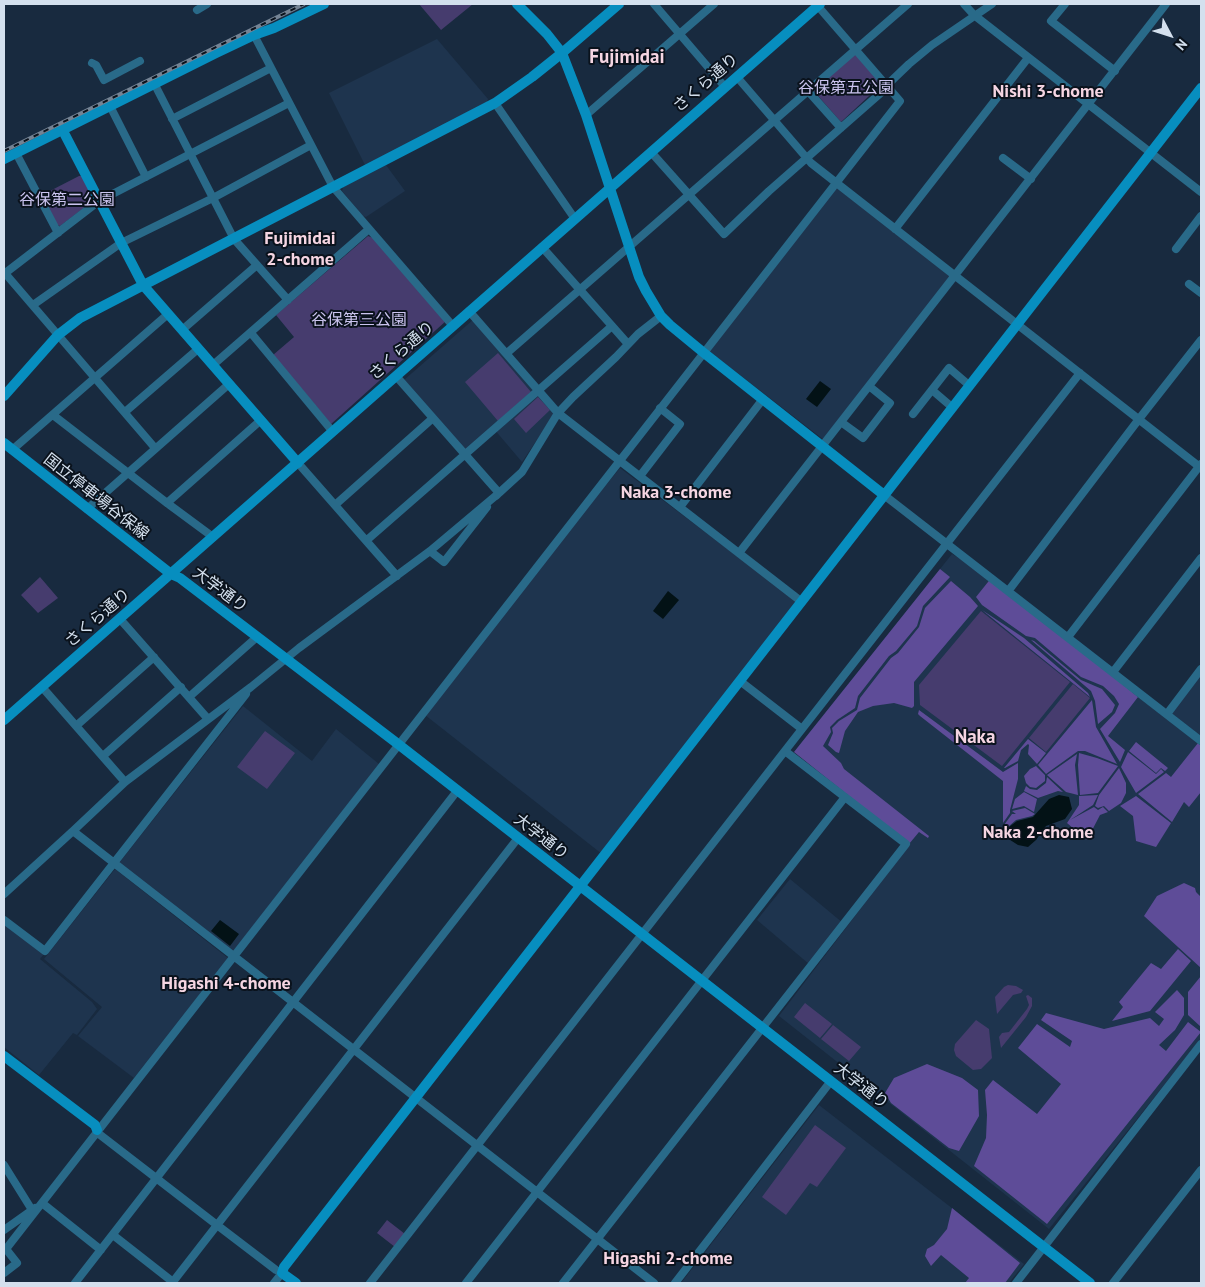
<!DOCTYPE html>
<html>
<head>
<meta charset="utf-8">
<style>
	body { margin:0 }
	#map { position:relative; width:1205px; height:1287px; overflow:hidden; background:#182a3f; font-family:"PT Sans",sans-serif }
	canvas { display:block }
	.frame { position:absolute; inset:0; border:5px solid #d4e0ee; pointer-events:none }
	.north { position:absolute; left:1145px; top:10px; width:50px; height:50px; -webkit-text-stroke:4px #0a121c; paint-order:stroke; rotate:130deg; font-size:14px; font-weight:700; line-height:20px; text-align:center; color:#d4e0ee }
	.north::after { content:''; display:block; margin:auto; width:18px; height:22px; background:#d4e0ee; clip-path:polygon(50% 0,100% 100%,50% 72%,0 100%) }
</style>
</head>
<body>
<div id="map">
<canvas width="1205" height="1287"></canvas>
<div class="frame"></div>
<div class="north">N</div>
</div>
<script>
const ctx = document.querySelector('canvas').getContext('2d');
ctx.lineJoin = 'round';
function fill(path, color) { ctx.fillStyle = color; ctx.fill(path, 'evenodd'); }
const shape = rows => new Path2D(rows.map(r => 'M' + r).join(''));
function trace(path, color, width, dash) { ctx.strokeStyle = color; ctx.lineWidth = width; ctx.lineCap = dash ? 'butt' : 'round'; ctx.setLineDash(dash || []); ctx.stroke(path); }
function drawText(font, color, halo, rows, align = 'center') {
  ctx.font = font + ' "PT Sans","Noto Sans JP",sans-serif'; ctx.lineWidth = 4; ctx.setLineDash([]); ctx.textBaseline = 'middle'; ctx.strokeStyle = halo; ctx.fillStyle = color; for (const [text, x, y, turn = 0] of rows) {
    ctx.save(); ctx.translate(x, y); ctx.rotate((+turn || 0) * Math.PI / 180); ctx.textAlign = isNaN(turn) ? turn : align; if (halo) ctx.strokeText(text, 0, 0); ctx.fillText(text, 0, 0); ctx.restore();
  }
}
fill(shape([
	[437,39,488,99,487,102,366,167,329,93],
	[386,165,405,191,366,217,363,216,342,191,343,187],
	[835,188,838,188,950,275,950,278,824,440,709,351],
	[474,319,555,413,522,462,494,429,466,453,404,380],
	[620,468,797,601,602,854,425,715,558,543],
	[952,554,992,577,1138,697,1201,746,1201,1039,1049,1229,779,1016,909,845,794,752],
	[1201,672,1201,736,1170,712],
	[243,706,312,761,336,729,379,764,233,952,119,863],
	[115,869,228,958,134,1078,78,1036,102,1007,44,959],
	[790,879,843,923,809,964,757,920],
	[4,924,44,954,40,959,92,1002,97,1009,77,1035,73,1033,39,1075,4,1047],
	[819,1105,1024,1264,1009,1283,681,1283]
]), '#1e344e');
fill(shape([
	[419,4,473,4,441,30],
	[855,51,883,83,841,122,812,89],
	[79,176,82,176,93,198,93,201,60,226,57,225,43,197,44,194],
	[368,236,373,238,446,321,331,424,273,355,294,337,276,315],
	[498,353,531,392,498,421,465,382],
	[538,397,550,410,526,433,514,419],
	[40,577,58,598,38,613,21,595],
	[981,611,1070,682,1002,766,920,705,919,685],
	[1073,684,1090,698,1046,752,1029,738],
	[265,731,295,753,267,789,237,767],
	[1008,985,1016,986,1023,990,1021,993,1013,995,997,1014,995,997,1004,987],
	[1028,995,1032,998,1032,1006,1026,1017,1001,1048,999,1037,1002,1033,1009,1032,1027,1009,1029,1005,1026,996],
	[805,1003,832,1024,820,1038,794,1017],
	[976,1020,989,1029,992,1058,981,1069,973,1070,956,1056,954,1050,955,1044],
	[833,1025,861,1047,849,1061,821,1039],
	[815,1125,846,1148,817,1187,810,1183,786,1215,762,1197],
	[387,1220,405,1234,395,1247,377,1233]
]), '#463c6e');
fill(shape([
	[940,569,950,577,923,606,917,626,896,651,889,656,858,696,855,708,837,720,830,727,831,732,823,746,841,763,844,769,929,836,928,838,919,832,909,844,794,752],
	[992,577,1138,697,1108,736,1125,750,1120,762,1100,729,1115,713,1119,704,1114,696,1103,686,1081,677,1035,638,1026,636,982,605,976,597],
	[951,581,970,597,978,606,914,682,914,706,912,708,894,703,873,706,858,712,845,731,839,753,836,752,828,745,833,733,832,728,839,721,857,710,860,698,891,658,898,653,919,627,925,608],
	[982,610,1024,638,1088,693,1090,697],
	[1031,640,1034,641,1081,680,1102,689,1115,705,1112,712,1098,724,1095,701,1091,691],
	[1092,700,1096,727,1117,764,1085,751,1078,751,1046,774,1038,765],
	[919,710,1003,772,1018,763,1018,779,1010,810,1010,813,1003,823,1003,781,920,716,918,714],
	[1028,739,1046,753,1037,764,1028,754,1029,745,1028,744,1021,750,1018,761,1005,768,1004,768],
	[1136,742,1168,768,1165,771,1161,768,1156,773,1129,751],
	[1198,743,1201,746,1201,792,1189,807,1184,802,1172,822,1138,794,1166,773,1171,777],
	[1128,752,1156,774,1161,769,1164,772,1136,793,1121,767],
	[1079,753,1097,758,1118,766,1098,793,1080,795,1078,765],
	[1077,754,1075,765,1078,795,1066,792,1047,775],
	[1036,766,1045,775,1045,781,1036,788,1030,787,1026,783,1024,776,1030,769],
	[1119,768,1126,783,1126,793,1121,803,1109,811,1104,806,1098,808,1095,806,1099,795],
	[1047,777,1063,792,1058,791,1038,798,1024,791,1026,786,1030,789,1037,790,1046,783],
	[1024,792,1037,799,1034,812,1024,806,1012,809,1015,799],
	[1098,795,1093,805,1070,820,1094,807,1098,810,1103,807,1108,812,1100,815,1087,840,1067,823,1079,805,1079,796],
	[1136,796,1171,823,1156,847,1136,841,1133,816,1120,806],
	[1025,808,1035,814,1032,816,1016,820,1008,827,1007,835,1004,825,1012,814,1016,814,1012,811],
	[1184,883,1195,888,1196,892,1201,897,1201,968,1144,916,1157,896],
	[1178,949,1191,961,1150,1011,1112,1021,1123,1007,1119,1002,1151,963,1161,969],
	[1201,976,1201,1027,1188,1015,1188,992],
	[1177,990,1184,998,1184,1015,1175,1030,1159,1045,1166,1051,1188,1022,1201,1032,1047,1224,974,1166,986,1138,987,1115,985,1090,993,1080,1037,1114,1061,1084,1018,1048,1037,1024,1070,1047,1072,1041,1041,1020,1046,1013,1104,1029,1150,1018,1159,1026,1164,1019,1155,1012],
	[927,1064,962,1078,978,1090,979,1116,959,1151,949,1148,891,1103,885,1093,894,1078],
	[952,1208,1020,1263,1005,1283,965,1283,969,1278,941,1255,931,1266,925,1256,927,1249,934,1245,947,1229]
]), '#5e4c98');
fill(shape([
	[820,381,831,389,817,407,806,399],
	[668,591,679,600,663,619,653,611],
	[1059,795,1069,797,1072,809,1065,819,1046,826,1036,840,1028,847,1018,845,1007,838,1009,827,1017,821,1033,817,1049,799],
	[220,920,239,934,230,946,211,931]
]), '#031216');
trace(shape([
	[654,4,725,87],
	[964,4,974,15,1201,192],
	[1065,4,1051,21,1115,71],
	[197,10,207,4],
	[254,35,333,187,453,326],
	[92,63,96,65,104,80,140,61],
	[737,77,811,163,1201,468],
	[155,85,234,239,288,300],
	[808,91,841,128],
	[495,103,575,219],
	[110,106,146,177],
	[586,115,714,4],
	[172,119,271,68],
	[651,152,724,234,769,191,883,91,886,86,909,64,932,45,992,4],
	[16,153,58,233],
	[1003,158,1031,179],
	[895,229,1028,58],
	[542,247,628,344],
	[1176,249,1201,216],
	[4,272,155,448],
	[4,274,99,201,289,103],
	[1189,284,1201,293],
	[33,305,121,243,213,198,311,145],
	[469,311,558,413,802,602],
	[182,330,257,265],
	[251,333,333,432],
	[507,353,908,4],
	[213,365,369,229],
	[396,376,499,493,496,496],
	[932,390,953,408],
	[125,412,198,349],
	[913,414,949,368,970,386],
	[53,415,167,503,213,537],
	[841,422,863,438,890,403,869,386],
	[12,450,168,314],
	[298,463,397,576],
	[640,476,680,424,660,408],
	[884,495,1201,741],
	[167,503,261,420],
	[335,505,433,418],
	[680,507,763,399],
	[87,509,229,384],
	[367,540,612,326],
	[430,551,444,562,487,507],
	[739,553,1166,4],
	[1009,590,1139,419,1201,340],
	[120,619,208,719],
	[1068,637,1201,464],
	[1113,672,1201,558],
	[740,681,802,729,1080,373],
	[42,687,125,782],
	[189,697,257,637],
	[1167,714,1201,669],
	[76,726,154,657],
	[103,756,181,687],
	[73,831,654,1283],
	[4,894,73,831,125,782,251,687,299,648,430,551,499,493,522,472,558,413,573,397,616,357,638,334,661,316],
	[4,920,45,951,246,694],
	[97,1130,99,1134,217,1225,276,1270,282,1273,274,1283],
	[4,1165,32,1210],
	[42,1203,101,1250],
	[4,1230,35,1208],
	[113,1235,173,1282],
	[4,1273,17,1263,6,1249,900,101,816,4],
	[75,1283,457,791],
	[172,1283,518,838],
	[370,1283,802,729],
	[466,1283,845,797],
	[563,1283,906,844,785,751],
	[675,1283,831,1081],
	[1016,1283,1201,1044],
	[1113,1283,1201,1170]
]), '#296a89', 8);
trace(shape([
	[517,4,547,34,562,53,586,115,639,277,646,291,661,316,670,325,704,353,884,495],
	[62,129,143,285,298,463],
	[4,159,216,53,254,35,274,28,324,4],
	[4,396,58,335,80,318,495,103,532,77,562,53,619,4],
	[4,443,171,574,180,578,398,744,1090,1283],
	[4,720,820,4],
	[4,1056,95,1125,97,1130],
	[296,1283,282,1273,284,1267,1201,88]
]), '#078ebf', 10);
const rail = shape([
	[4,151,304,4]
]);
trace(rail, '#748394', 4);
trace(rail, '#0a121c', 2, [5.5]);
drawText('16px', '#d4e0ee', '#0a121c', [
	["さくら通り",706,83,-41],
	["さくら通り",402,351,-41],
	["国立停車場谷保線",96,497,38],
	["大学通り",220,590,37],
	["さくら通り",98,618,-41],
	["大学通り",541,837,38],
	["大学通り",861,1086,38]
]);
drawText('16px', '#cbc4ef', '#0a121c', [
	["谷保第五公園",846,88],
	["谷保第二公園",67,200],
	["谷保第三公園",359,320]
]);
drawText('bold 18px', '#f5d5e2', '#0a121c', [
	["Nishi 3-chome",1048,92],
	["Fujimidai",300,239],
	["2-chome",300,260],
	["Naka 3-chome",676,493],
	["Naka 2-chome",1038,833],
	["Higashi 4-chome",226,984],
	["Higashi 2-chome",668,1259]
]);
drawText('bold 19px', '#f5d5e2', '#0a121c', [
	["Fujimidai",627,58],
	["Naka",975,738]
]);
</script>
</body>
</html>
